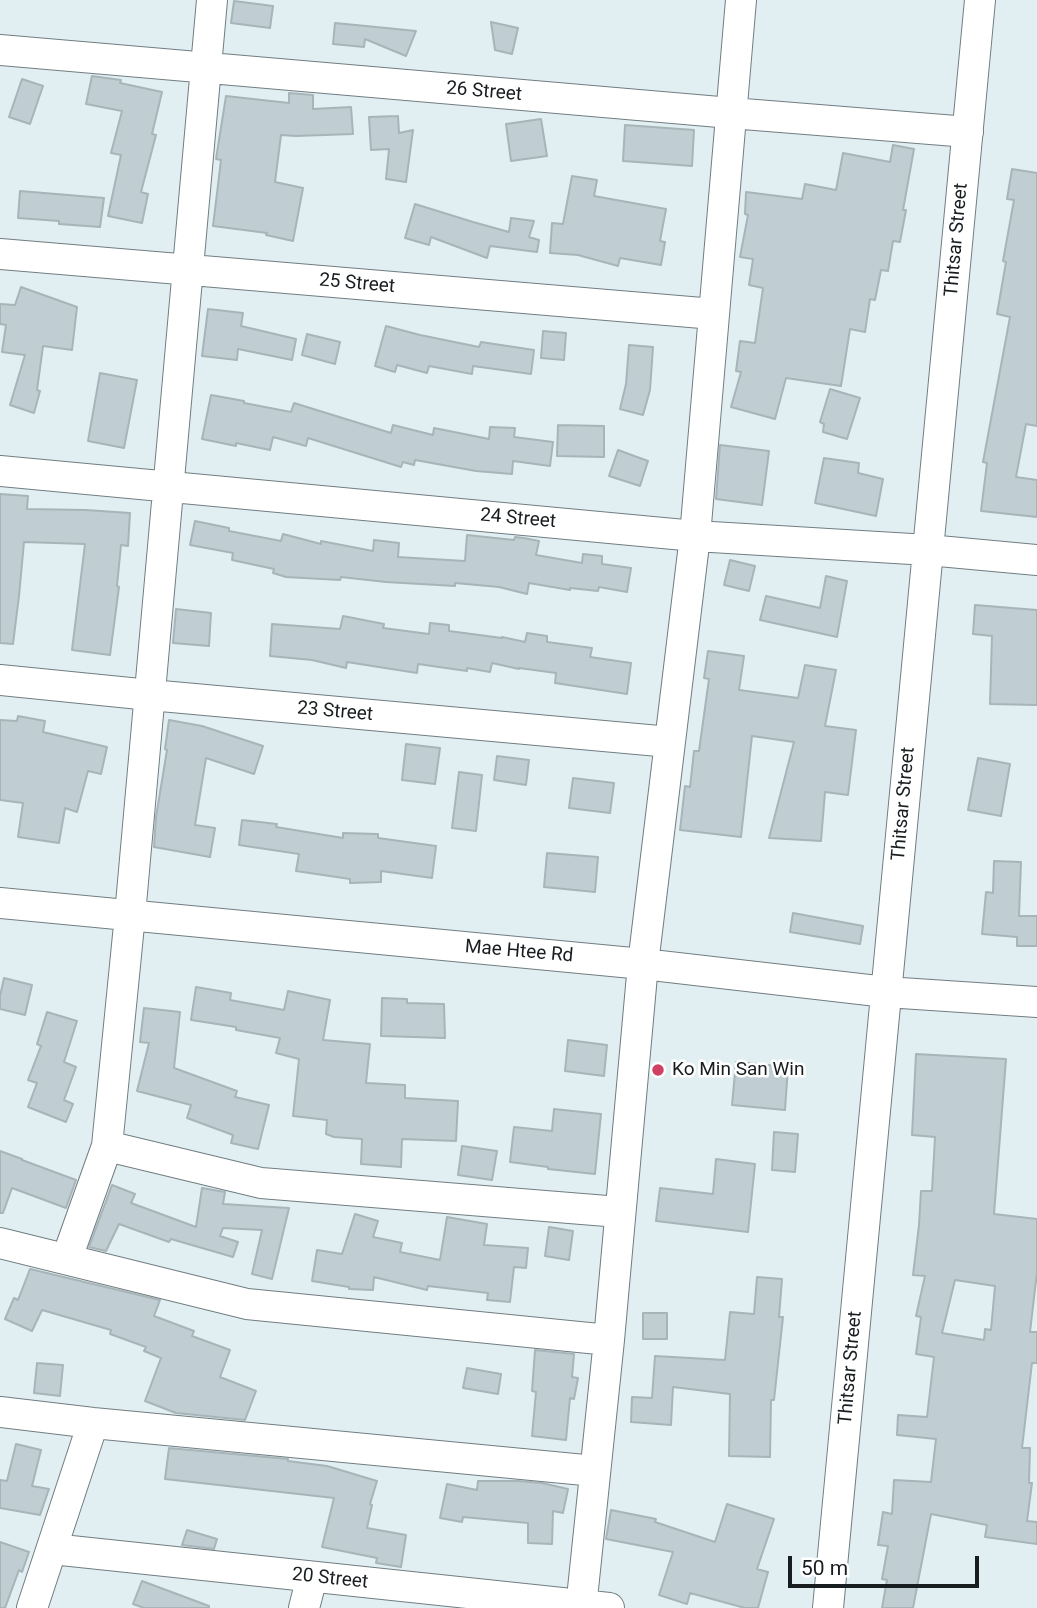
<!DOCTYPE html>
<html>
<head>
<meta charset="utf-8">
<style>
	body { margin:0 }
	#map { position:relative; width:1037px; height:1608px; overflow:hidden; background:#e1eff3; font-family:Roboto,sans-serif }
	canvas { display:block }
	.scale { position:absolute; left:788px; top:1556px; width:191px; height:32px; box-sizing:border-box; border:4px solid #181d1f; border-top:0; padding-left:9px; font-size:21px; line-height:24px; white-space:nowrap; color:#181d1f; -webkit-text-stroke:5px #fff; paint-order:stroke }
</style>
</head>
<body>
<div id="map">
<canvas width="1037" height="1608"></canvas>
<div class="scale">50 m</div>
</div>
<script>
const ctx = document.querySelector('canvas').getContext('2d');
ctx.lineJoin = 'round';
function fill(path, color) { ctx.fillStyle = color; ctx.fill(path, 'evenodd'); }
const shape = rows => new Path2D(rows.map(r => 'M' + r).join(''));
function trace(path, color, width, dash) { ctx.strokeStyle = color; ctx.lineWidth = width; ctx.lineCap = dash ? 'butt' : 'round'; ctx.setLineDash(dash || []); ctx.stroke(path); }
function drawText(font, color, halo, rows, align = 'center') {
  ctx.font = font + ' Roboto,sans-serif'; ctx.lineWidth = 5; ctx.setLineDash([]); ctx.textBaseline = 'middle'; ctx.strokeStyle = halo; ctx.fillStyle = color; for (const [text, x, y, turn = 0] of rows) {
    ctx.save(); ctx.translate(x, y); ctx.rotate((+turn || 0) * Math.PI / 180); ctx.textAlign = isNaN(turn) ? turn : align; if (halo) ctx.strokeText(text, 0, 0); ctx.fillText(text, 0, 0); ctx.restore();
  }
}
const building = shape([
	[234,1,273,6,270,28,231,23,234,1],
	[491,22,518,28,512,54,495,50,491,22],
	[335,23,366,26,416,31,406,56,365,39,364,47,333,44,335,23],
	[92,76,121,80,120,83,162,92,152,134,156,135,141,192,148,194,142,223,108,216,121,155,111,153,122,111,86,104,92,76],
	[22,79,43,86,30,124,9,117,22,79],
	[289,93,313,95,313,109,351,107,353,134,296,136,281,135,275,182,303,188,293,241,266,235,267,233,213,226,221,160,216,159,226,96,289,103,289,93],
	[398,116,399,133,413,130,406,182,386,179,389,149,371,150,369,117,398,116],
	[541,119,547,156,511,161,506,124,541,119],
	[625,125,694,130,692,166,623,161,625,125],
	[893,145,914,149,903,210,906,210,900,242,893,241,888,271,881,270,875,300,870,299,865,332,850,329,841,386,786,378,775,419,731,407,741,372,736,371,740,341,755,343,763,288,749,285,753,259,740,257,748,215,745,214,746,192,802,199,805,184,836,190,843,153,890,162,893,145],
	[1012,169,1037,173,1037,426,1026,424,1016,477,1037,480,1037,517,981,511,987,463,983,462,1010,317,997,314,1006,262,1003,261,1014,200,1007,199,1012,169],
	[572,176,597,180,594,196,666,209,660,241,665,242,661,265,620,258,618,266,578,255,550,253,552,223,563,224,572,176],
	[20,191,104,198,100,227,59,224,59,221,18,218,20,191],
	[415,204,473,222,509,232,511,218,534,221,529,237,539,240,537,252,490,246,487,258,431,237,429,245,405,238,415,204],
	[21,287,77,307,72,350,43,346,37,390,40,391,34,413,10,405,25,355,2,352,6,325,0,324,0,304,15,305,21,287],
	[208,309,243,313,241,326,296,339,292,360,238,349,237,360,202,356,208,309],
	[386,326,420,335,479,347,481,342,534,350,531,374,473,366,472,374,429,366,427,373,397,365,395,372,375,366,386,326],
	[543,331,566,333,564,360,541,358,543,331],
	[307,334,340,342,335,364,302,355,307,334],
	[629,345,653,347,650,390,643,415,620,409,626,384,629,345],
	[100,373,137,380,124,448,88,441,100,373],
	[830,389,860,398,847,439,823,432,824,424,820,422,830,389],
	[211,395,244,401,244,403,291,412,294,403,391,433,393,425,433,435,434,428,489,439,490,427,515,428,514,437,553,442,550,466,513,461,512,474,476,471,415,460,414,465,403,462,401,467,308,438,306,446,273,437,270,450,236,443,236,446,202,439,211,395],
	[558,425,604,426,604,457,557,456,558,425],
	[720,445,769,451,762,505,716,499,720,445],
	[618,450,648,461,640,486,609,476,618,450],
	[824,458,859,463,858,473,883,479,876,516,815,503,824,458],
	[0,494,28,496,27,509,86,510,130,513,128,546,121,545,117,586,119,587,110,655,72,650,85,544,24,542,19,596,13,644,0,643,0,494],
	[195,521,229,528,229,531,281,541,283,534,321,544,321,541,373,551,374,540,399,543,398,557,465,561,467,535,514,540,515,537,524,538,539,541,536,555,582,563,583,554,602,556,602,564,631,568,627,592,599,587,598,591,570,588,570,590,529,583,527,594,499,587,455,583,455,586,386,582,341,577,340,580,286,577,273,573,274,569,232,560,233,553,190,545,195,521],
	[730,560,755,566,749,591,724,585,730,560],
	[826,576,847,581,837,637,760,620,766,596,820,608,826,576],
	[975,605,1037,610,1037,705,990,704,992,636,973,634,975,605],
	[176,609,211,613,209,646,173,643,176,609],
	[343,616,384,624,383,628,429,634,430,623,449,625,449,631,502,638,502,637,525,642,527,633,547,636,547,642,592,648,590,657,631,663,627,694,555,683,556,673,519,668,519,669,492,663,490,672,467,668,467,671,418,664,417,673,347,662,346,668,312,660,270,656,272,624,340,629,343,616],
	[708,651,744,656,739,690,798,698,805,665,836,670,825,726,856,730,848,795,825,792,821,841,769,838,794,742,752,736,741,837,680,830,685,786,690,787,694,751,699,751,709,679,704,678,708,651],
	[18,716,45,721,43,732,107,747,101,774,88,771,77,812,65,808,59,843,18,837,23,803,0,800,0,720,17,721,18,716],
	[169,720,202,726,263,746,254,774,206,758,195,825,215,828,210,857,154,847,156,817,167,750,165,749,169,720],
	[406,744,440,748,435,784,402,780,406,744],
	[497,756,529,760,526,785,494,780,497,756],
	[978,758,1010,764,1001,816,968,810,978,758],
	[459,772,482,775,476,831,452,828,459,772],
	[573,778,614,783,610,813,569,808,573,778],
	[242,820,277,824,276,827,343,838,343,833,378,834,378,838,436,846,432,878,381,871,381,882,350,883,350,879,296,871,299,854,239,845,242,820],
	[547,853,598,857,595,892,544,887,547,853],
	[994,861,1021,862,1019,916,1037,916,1037,946,1017,946,1017,937,982,934,986,892,993,893,994,861],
	[793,913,863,926,860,944,790,932,793,913],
	[4,978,32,985,25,1015,0,1009,0,996,4,978],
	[196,987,231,993,230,1000,284,1010,288,991,330,1000,323,1040,370,1044,366,1083,405,1085,405,1098,458,1101,456,1141,402,1139,401,1167,361,1164,362,1139,334,1137,326,1134,327,1120,293,1116,299,1059,276,1053,280,1038,236,1030,236,1027,191,1020,196,987],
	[382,998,407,999,407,1003,444,1004,445,1038,381,1036,382,998],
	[144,1008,180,1012,174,1068,237,1091,235,1097,269,1105,258,1149,231,1143,233,1135,187,1118,191,1105,137,1091,149,1043,140,1042,144,1008],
	[47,1012,77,1021,64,1062,76,1067,64,1100,73,1104,66,1122,28,1107,37,1083,28,1080,41,1046,37,1044,47,1012],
	[568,1040,607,1045,604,1076,565,1071,568,1040],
	[916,1054,1006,1059,994,1214,1037,1219,1037,1272,1030,1332,1037,1332,1037,1363,1032,1363,1022,1448,1030,1448,1029,1483,1032,1483,1027,1521,1037,1522,1037,1544,985,1537,987,1525,931,1514,913,1608,882,1608,887,1580,882,1579,888,1546,878,1545,883,1512,892,1514,894,1480,931,1482,936,1439,897,1435,898,1415,927,1417,934,1357,916,1354,921,1317,916,1316,925,1276,913,1275,919,1225,921,1191,932,1191,935,1137,912,1135,916,1054],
	[955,1280,995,1286,991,1330,985,1329,984,1340,942,1333,955,1280],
	[736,1062,788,1067,785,1110,732,1105,736,1062],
	[554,1109,601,1114,595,1174,548,1169,548,1167,510,1162,514,1127,552,1131,554,1109],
	[774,1132,798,1134,795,1172,772,1170,774,1132],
	[462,1146,497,1151,492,1180,458,1175,462,1146],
	[0,1151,22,1159,22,1160,76,1180,66,1208,12,1188,3,1213,0,1213,0,1151],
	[716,1159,755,1164,748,1232,656,1221,660,1188,713,1194,716,1159],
	[112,1185,135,1194,131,1203,196,1227,202,1188,225,1192,223,1204,289,1208,272,1279,252,1274,262,1230,223,1228,220,1236,238,1242,233,1257,171,1239,169,1242,119,1224,106,1251,89,1247,112,1185],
	[355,1214,378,1221,373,1237,402,1243,400,1252,440,1260,447,1217,487,1224,484,1245,528,1248,526,1268,514,1267,510,1302,487,1300,488,1293,428,1286,427,1290,374,1277,373,1290,349,1289,349,1287,312,1281,317,1250,342,1254,355,1214],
	[549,1227,573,1231,569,1260,545,1256,549,1227],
	[30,1269,160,1300,154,1316,194,1331,192,1336,230,1350,220,1377,256,1391,245,1420,176,1413,145,1401,161,1358,144,1351,146,1347,110,1334,111,1330,42,1310,32,1331,5,1319,14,1298,18,1300,30,1269],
	[757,1277,782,1279,779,1317,783,1317,774,1400,771,1400,770,1457,729,1456,730,1394,673,1387,671,1425,631,1422,632,1397,652,1398,655,1356,725,1360,730,1312,754,1314,757,1277],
	[643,1313,667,1313,667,1339,643,1339,643,1313],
	[535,1350,574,1354,572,1377,578,1378,574,1399,570,1398,566,1440,532,1436,536,1392,532,1391,535,1350],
	[37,1363,63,1365,60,1396,34,1393,37,1363],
	[467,1368,501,1374,498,1394,463,1388,467,1368],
	[16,1444,41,1450,32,1486,49,1489,40,1515,0,1508,0,1480,7,1481,16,1444],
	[169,1448,288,1459,288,1461,327,1466,377,1481,370,1504,372,1505,367,1528,406,1535,401,1567,376,1563,377,1558,322,1547,334,1498,165,1479,169,1448],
	[478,1481,518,1481,542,1483,568,1489,563,1513,553,1511,552,1544,528,1543,528,1523,463,1517,462,1522,440,1518,447,1484,477,1490,478,1481],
	[727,1504,774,1519,757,1569,768,1572,758,1608,745,1608,690,1593,687,1604,659,1595,673,1552,606,1539,611,1510,656,1519,655,1522,715,1542,727,1504],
	[187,1530,217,1539,214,1549,182,1545,187,1530],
	[0,1542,29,1552,22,1572,19,1570,5,1608,0,1608,0,1542],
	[142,1581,209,1606,209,1608,144,1608,133,1604,142,1581]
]);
fill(building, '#c0cdd2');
trace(building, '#a7b4b8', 2);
const minor = shape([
	[0,50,731,113,968,132],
	[0,254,714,314],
	[0,471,695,536,928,550,1037,560],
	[0,680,150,695,670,742],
	[0,903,643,964,886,992,1037,1002],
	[107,1146,261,1183,619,1212],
	[0,1243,247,1304,609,1340],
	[67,1258,107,1146,130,915,212,0],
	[0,1412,93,1423,595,1471],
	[52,1549,609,1608],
	[32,1608,93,1423],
	[304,1608,312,1577],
	[581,1608,609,1340,643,964,695,536,741,0],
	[828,1608,980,0]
]);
trace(minor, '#717d81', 32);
trace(minor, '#fff', 30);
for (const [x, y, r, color] of [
	[658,1070,7,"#d04063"]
]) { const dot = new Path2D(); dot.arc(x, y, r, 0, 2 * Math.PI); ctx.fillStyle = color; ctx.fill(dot); trace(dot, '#fff', 2.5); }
drawText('19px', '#181d1f', '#fff', [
	["26 Street",484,92,5],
	["Thitsar Street",957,240,-85],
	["25 Street",357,284,5],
	["24 Street",518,519,5],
	["23 Street",335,712,5],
	["Thitsar Street",904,804,-85],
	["Mae Htee Rd",519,952,5],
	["Thitsar Street",851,1368,-85],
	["20 Street",330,1579,6]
]);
drawText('19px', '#181d1f', '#fff', [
	["Ko Min San Win",672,1070]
], 'left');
</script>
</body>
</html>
